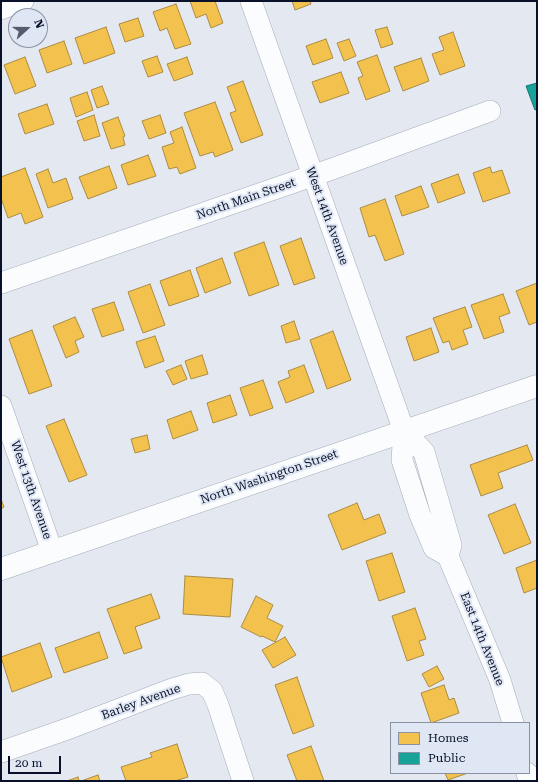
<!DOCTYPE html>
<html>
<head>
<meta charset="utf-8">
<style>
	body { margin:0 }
	#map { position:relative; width:538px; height:782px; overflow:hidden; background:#e4e8f0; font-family:"Roboto Serif",serif }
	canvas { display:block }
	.frame { position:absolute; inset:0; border:2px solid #081129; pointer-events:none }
	.legend { position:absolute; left:390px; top:722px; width:140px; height:52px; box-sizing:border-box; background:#e0e7f4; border:1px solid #8a91a3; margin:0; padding:5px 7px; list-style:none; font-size:12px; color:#081129 }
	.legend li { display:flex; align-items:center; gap:8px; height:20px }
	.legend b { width:20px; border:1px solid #8a91a3 }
	.north { position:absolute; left:8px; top:8px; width:40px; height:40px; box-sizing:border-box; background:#e0e7f4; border:1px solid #8a91a3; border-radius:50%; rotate:69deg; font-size:11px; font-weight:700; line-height:16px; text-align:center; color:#081129 }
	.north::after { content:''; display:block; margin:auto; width:14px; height:18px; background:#555c6f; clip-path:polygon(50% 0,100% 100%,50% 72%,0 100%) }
	.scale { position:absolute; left:8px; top:756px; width:53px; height:18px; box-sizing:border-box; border:2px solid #081129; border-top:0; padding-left:5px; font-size:12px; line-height:14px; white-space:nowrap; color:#081129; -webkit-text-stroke:3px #e0e7f4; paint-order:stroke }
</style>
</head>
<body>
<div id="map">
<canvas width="538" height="782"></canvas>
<div class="frame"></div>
<ul class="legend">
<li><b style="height:11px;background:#f2c14e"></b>Homes</li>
<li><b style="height:11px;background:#17a398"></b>Public</li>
</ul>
<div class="north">N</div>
<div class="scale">20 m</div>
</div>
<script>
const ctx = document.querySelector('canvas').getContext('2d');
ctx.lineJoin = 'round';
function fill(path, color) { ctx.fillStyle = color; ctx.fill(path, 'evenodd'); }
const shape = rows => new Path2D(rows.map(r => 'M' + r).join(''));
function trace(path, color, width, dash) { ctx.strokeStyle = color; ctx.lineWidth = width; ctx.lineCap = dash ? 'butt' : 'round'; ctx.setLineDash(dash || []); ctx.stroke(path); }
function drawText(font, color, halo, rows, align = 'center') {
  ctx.font = font + ' "Roboto Serif",serif'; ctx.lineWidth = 4; ctx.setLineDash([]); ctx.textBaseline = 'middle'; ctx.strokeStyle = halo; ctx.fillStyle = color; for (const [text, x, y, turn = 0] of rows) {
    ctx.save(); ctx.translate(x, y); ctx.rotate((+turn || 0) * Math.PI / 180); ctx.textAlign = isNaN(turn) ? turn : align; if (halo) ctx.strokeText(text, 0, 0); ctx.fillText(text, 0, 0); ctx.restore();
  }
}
const homes = shape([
	[190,1,215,1,223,23,211,28,206,14,196,18,190,1],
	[292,1,310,1,311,4,295,10,292,1],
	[176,4,191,44,175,49,167,28,160,31,153,12,176,4],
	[138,18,144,36,125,42,119,24,138,18],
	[106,27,115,53,84,64,75,38,106,27],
	[387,27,393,44,381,48,375,30,387,27],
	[453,32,465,66,440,75,432,54,444,50,439,37,453,32],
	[326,39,333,58,313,65,306,46,326,39],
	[349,39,356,56,344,61,337,43,349,39],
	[64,41,72,64,47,73,39,50,64,41],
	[377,55,390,91,366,100,358,78,363,76,357,62,377,55],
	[157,56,163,72,148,77,142,61,157,56],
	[25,57,36,86,15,94,4,65,25,57],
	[187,57,193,74,174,81,167,64,187,57],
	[421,58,429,81,403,91,394,67,421,58],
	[341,72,349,93,320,103,312,82,341,72],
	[243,81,263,135,241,143,230,113,236,111,227,87,243,81],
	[102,86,109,104,97,108,91,90,102,86],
	[87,92,93,110,76,117,70,98,87,92],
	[215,102,233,150,215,157,213,152,200,156,184,113,215,102],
	[47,104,54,124,25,134,18,114,47,104],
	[94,115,100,136,84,141,77,121,94,115],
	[160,115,166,133,149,139,142,121,160,115],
	[118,117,125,136,123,137,125,145,111,149,102,123,118,117],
	[182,127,196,168,180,174,177,167,169,169,162,147,174,143,170,132,182,127],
	[148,155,156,176,128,185,121,165,148,155],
	[109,166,117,188,88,199,79,177,109,166],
	[490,167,492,173,502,170,510,193,483,202,473,173,490,167],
	[25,168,43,217,25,224,21,213,8,218,1,198,1,177,25,168],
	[48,169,53,183,66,178,73,199,48,208,36,174,48,169],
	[458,174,465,193,438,203,431,184,458,174],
	[421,186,429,207,402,216,395,196,421,186],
	[385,199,404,254,385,261,375,235,369,237,360,208,385,199],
	[301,238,315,278,294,285,280,246,301,238],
	[264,242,279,285,249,296,234,253,264,242],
	[222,258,231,283,205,293,196,268,222,258],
	[190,270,199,296,169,306,160,281,190,270],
	[537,283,537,322,529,325,516,291,537,283],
	[150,284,165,325,143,333,128,292,150,284],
	[503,294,510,313,499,317,504,332,484,339,471,305,503,294],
	[114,302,124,330,102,337,92,309,114,302],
	[465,307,472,327,463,330,468,344,452,350,449,341,443,343,433,318,465,307],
	[75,317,84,337,75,341,79,352,66,358,53,326,75,317],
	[294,321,300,339,286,343,281,326,294,321],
	[431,328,439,352,414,361,406,337,431,328],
	[32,330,52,386,29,394,9,339,32,330],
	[333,331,351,380,327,389,310,340,333,331],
	[155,336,164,361,145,368,136,342,155,336],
	[202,355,208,374,191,379,185,361,202,355],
	[181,365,187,379,173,385,166,371,181,365],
	[304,365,314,392,286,403,278,382,290,377,288,371,304,365],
	[263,380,273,408,250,416,240,388,263,380],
	[230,395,237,415,213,423,207,403,230,395],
	[191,411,198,430,173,439,167,420,191,411],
	[64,419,87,475,69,482,46,426,64,419],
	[147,435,150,449,135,453,131,439,147,435],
	[527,445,533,460,498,473,503,488,481,496,470,465,527,445],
	[1,499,4,507,1,509,1,499],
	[357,503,364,520,379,514,386,533,342,550,328,515,357,503],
	[515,504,531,543,504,554,488,515,515,504],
	[392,553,405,592,379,601,366,561,392,553],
	[537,560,537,588,524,593,516,568,537,560],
	[185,576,233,579,230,617,183,614,185,576],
	[151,594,160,618,135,627,142,648,124,654,107,609,151,594],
	[256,596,273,605,267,618,283,626,275,642,262,636,261,637,241,627,256,596],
	[415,608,426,639,419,641,424,655,407,661,392,616,415,608],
	[99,632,108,658,64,673,55,648,99,632],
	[285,637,296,655,273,668,262,650,285,637],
	[40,643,52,677,12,692,1,657,40,643],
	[437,666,444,679,429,687,422,674,437,666],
	[297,677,314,726,293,734,275,685,297,677],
	[444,685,449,700,454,698,459,713,431,723,421,693,444,685],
	[177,744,188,777,175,781,126,781,121,767,152,757,150,753,177,744],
	[311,746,324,781,297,781,287,755,311,746],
	[445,773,468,773,448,780,445,773],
	[98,775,100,781,81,781,98,775],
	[78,777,79,781,67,781,78,777]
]);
fill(homes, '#f2c14e');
trace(homes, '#ac8c43', 1);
const public = shape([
	[537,83,537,109,535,110,526,86,537,83]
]);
fill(public, '#17a398');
trace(public, '#127777', 1);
const street = shape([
	[251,1,404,431,402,460,420,515,434,548,448,556,500,680,513,723],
	[1,9,23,1],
	[1,283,332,169,490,111],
	[1,406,52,551],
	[404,431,424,452,451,545,448,556],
	[1,752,70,728,172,689,189,684,202,683,212,691,218,705,243,781],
	[527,773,529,781]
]);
const secondary = shape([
	[1,569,537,386]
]);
trace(street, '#a5acbb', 22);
trace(secondary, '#a5acbb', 23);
trace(street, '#fbfcfd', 21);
trace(secondary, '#fbfcfd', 22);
drawText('12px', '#081129', '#e0e7f4', [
	["North Main Street",246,199,-19],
	["West 14th Avenue",327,216,70],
	["North Washington Street",269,477,-19],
	["West 13th Avenue",31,490,71],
	["East 14th Avenue",482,639,68],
	["Barley Avenue",141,702,-20]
]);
</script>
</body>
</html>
